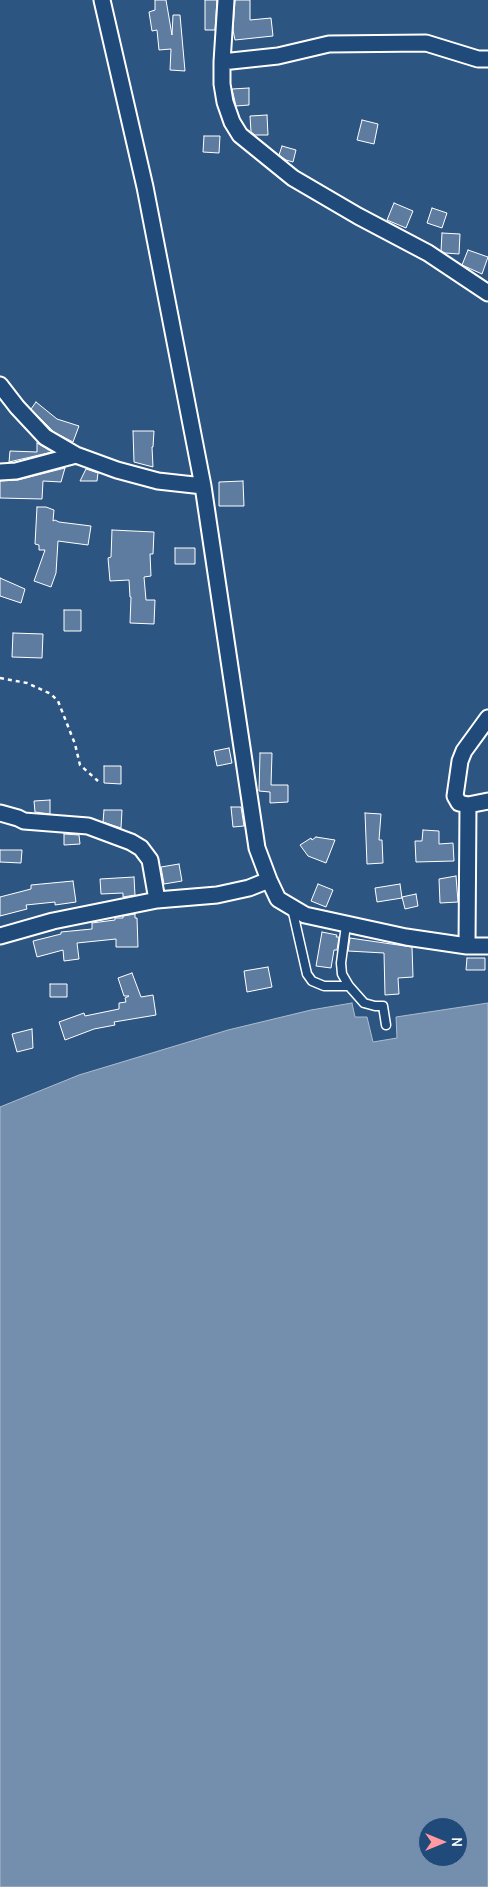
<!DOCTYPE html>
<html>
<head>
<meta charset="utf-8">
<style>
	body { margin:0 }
	#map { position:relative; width:488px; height:1887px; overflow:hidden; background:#2c5582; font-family:Delius,sans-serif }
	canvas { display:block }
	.north { position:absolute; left:418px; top:1817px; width:50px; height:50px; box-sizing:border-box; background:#1f4a7a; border:1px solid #7992af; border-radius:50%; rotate:90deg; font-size:14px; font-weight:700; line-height:20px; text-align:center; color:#fff }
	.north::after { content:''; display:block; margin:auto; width:18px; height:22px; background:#ff9aa2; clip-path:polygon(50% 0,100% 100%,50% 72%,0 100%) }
</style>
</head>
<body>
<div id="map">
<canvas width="488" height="1887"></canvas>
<div class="north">N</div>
</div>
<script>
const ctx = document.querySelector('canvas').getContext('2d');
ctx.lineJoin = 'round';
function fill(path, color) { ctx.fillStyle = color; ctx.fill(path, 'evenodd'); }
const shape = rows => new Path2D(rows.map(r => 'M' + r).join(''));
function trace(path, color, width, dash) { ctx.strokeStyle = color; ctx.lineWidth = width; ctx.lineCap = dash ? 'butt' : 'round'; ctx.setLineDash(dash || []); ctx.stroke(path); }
const water = shape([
	[352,1003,355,1017,367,1017,373,1042,397,1038,396,1017,488,1003,488,1887,0,1887,0,1107,79,1075,228,1030,311,1010,352,1003],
	[428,1827,458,1827,458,1857,428,1857,428,1827]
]);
fill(water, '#748fad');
trace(water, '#acbcce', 1);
const building = shape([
	[155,0,166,0,172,35,173,15,180,15,185,71,170,70,171,49,159,50,157,30,152,31,149,12,155,10,155,0],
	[205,0,217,0,215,30,205,30,205,0],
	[235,0,250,0,250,20,271,18,273,36,235,40,233,30,235,0],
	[249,88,249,105,236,106,232,89,249,88],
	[267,115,268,135,255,135,251,132,250,116,267,115],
	[362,120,378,124,374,144,357,140,362,120],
	[204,136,220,136,219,153,203,152,204,136],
	[282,146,296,150,293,162,286,160,279,155,282,146],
	[394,203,413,211,406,228,387,220,394,203],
	[432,208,447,213,442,228,427,223,432,208],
	[442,233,460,234,459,254,445,253,441,251,442,233],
	[468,250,488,257,482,274,462,265,468,250],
	[36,402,57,419,79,426,73,442,54,432,31,409,36,402],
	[133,431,154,431,153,447,152,447,153,467,134,462,133,431],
	[37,443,52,452,9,462,10,451,37,452,37,443],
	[65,468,61,482,43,481,42,499,0,498,0,481,18,480,65,468],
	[86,469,98,473,97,481,80,481,86,469],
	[243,481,244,506,219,506,219,482,243,481],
	[37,507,46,507,54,510,53,521,55,520,59,522,91,526,88,545,58,541,56,573,51,587,34,581,45,550,39,550,39,545,35,544,37,507],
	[112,530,154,532,153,554,150,554,151,576,144,577,146,600,155,600,154,624,130,623,131,597,130,597,129,580,110,581,108,558,111,557,112,530],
	[175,548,195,548,195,564,175,564,175,548],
	[0,578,25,589,21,603,0,596,0,578],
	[64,610,81,610,81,631,64,631,64,610],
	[13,633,43,634,42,658,12,657,13,633],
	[229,748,232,763,217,766,214,751,229,748],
	[260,753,272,753,271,785,288,785,288,802,270,803,270,792,259,791,260,753],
	[104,766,121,766,121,784,104,783,104,766],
	[50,800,50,814,35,812,34,801,50,800],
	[231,807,241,807,244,826,233,827,231,807],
	[104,810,122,810,121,828,103,822,104,810],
	[365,813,381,814,379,840,382,840,383,863,367,864,365,813],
	[423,830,439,831,439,844,453,843,454,861,416,862,415,841,422,841,423,830],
	[64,834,79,835,80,844,64,845,64,834],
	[316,837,335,840,326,863,308,856,300,845,311,838,312,840,316,837],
	[0,850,22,850,21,863,0,862,0,850],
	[179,864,182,881,164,884,161,867,179,864],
	[456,876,458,902,440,903,439,879,456,876],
	[134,877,135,895,123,897,123,893,101,894,100,879,134,877],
	[73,881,76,902,55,905,55,902,26,905,27,909,0,916,0,897,31,889,31,885,73,881],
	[318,884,333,890,326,907,311,901,318,884],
	[400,884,402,898,377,902,375,888,400,884],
	[416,894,418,906,405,909,402,897,416,894],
	[135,914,135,918,137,918,138,947,116,947,116,939,77,943,79,959,64,961,63,950,37,957,33,941,61,934,61,932,92,929,92,923,115,920,115,918,123,918,123,916,135,914],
	[322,932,337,935,336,937,339,937,337,950,334,950,331,968,316,966,322,932],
	[350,938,412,947,413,977,398,978,399,994,385,995,384,953,348,951,350,938],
	[467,958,485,958,485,970,466,970,467,958],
	[268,967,272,987,247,992,244,971,268,967],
	[132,973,141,997,153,995,156,1015,114,1022,115,1025,94,1029,65,1040,59,1022,84,1013,85,1016,119,1009,119,1003,126,1002,125,998,129,996,124,996,118,978,132,973],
	[50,984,67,984,67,997,50,997,50,984],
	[32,1029,33,1048,17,1052,12,1034,32,1029]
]);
fill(building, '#5e7c9f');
trace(building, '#fff', 1);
const service = shape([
	[292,908,307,974,312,981,324,986,349,986],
	[346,925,341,963,342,974,349,986,364,1003,375,1006,383,1006,386,1025]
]);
const minor = shape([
	[102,0,145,187,203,486,257,848,269,880,278,899,305,915,406,937,467,946,488,946],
	[226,0,222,62,222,84,225,102,232,122,240,135,293,178,358,216,428,253,488,293],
	[222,62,278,56,329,44,426,43,478,59,488,59],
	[0,385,17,407,45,437,76,455,117,470,158,481,203,486],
	[0,472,16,471,76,455],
	[468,805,459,803,455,796,460,761,464,751,488,718],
	[0,813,18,818,24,821,88,826,131,842,141,848,150,860,157,900],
	[0,936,53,921,157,900,217,895,249,888,269,880],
	[467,946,468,805,488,801]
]);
trace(service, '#fff', 11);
trace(minor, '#fff', 19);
trace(shape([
	[0,678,27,683,51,694,58,701,75,744,80,765,98,781]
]), '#fff', 2.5, [4, 4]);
trace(service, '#1f4a7a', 8);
trace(minor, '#1f4a7a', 15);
</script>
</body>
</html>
